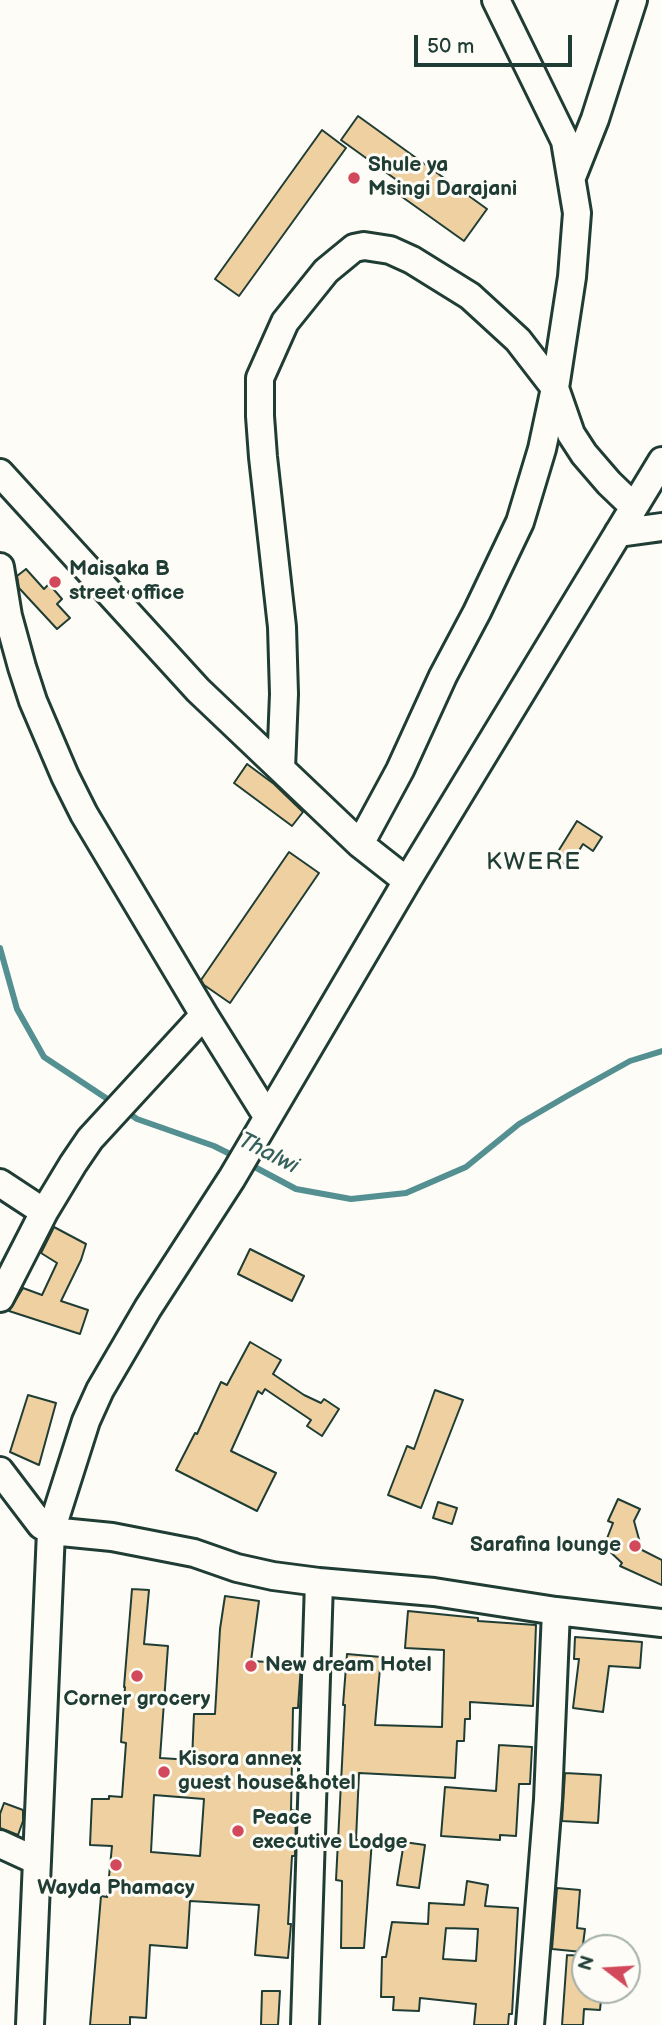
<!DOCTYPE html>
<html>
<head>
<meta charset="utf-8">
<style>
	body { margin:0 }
	#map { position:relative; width:662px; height:2025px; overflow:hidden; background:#fdfcf7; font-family:"Balsamiq Sans",sans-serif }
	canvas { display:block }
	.north { position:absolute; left:571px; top:1934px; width:70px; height:70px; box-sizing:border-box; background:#fdfcf7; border:2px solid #a4b0a9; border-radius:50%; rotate:287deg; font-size:19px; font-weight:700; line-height:28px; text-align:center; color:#1f3d34 }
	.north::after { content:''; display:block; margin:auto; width:24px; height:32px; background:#d1495b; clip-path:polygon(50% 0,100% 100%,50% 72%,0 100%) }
	.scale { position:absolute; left:414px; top:35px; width:158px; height:32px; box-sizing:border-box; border:4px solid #1f3d34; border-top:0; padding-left:9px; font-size:21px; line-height:24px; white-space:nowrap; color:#1f3d34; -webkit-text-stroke:5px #fdfcf7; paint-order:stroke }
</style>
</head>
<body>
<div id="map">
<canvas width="662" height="2025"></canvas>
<div class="north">N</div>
<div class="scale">50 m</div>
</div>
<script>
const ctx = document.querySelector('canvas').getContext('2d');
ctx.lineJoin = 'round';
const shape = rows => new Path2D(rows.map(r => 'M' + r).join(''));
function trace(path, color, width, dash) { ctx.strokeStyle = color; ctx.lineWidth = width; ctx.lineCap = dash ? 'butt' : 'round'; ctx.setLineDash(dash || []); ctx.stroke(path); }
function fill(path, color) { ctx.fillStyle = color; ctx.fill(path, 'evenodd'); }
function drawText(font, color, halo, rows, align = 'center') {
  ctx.font = font + ' "Balsamiq Sans",sans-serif'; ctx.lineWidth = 6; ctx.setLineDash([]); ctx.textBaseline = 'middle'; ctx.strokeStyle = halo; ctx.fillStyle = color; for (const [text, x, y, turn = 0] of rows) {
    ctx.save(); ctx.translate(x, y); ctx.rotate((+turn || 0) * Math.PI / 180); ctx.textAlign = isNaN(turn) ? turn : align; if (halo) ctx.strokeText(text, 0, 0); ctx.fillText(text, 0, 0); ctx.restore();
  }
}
trace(shape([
	[0,948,17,1009,44,1057,115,1104],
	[124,1110,137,1119,214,1146,236,1157],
	[249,1164,296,1189,351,1199,406,1193,466,1167,519,1124,567,1096,630,1061,662,1051]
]), '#549091', 6);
const building = shape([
	[358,116,487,209,464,241,391,189,398,181,341,140,358,116],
	[322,130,346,148,239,296,215,279,322,130],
	[26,569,44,589,49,584,62,599,57,604,70,618,57,629,19,588,17,576,26,569],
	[247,764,274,784,303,812,292,826,234,783,247,764],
	[577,821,602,837,593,851,583,844,569,867,554,858,577,821],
	[289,852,319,873,230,1003,204,985,201,980,289,852],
	[54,1227,86,1244,81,1260,61,1301,88,1310,80,1334,9,1311,23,1288,42,1295,57,1263,41,1253,54,1227],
	[250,1249,304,1276,292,1301,238,1274,250,1249],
	[250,1342,281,1360,273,1374,304,1395,321,1403,324,1399,339,1409,322,1436,307,1426,311,1420,265,1389,262,1394,258,1391,231,1451,276,1473,257,1511,176,1470,195,1433,197,1434,221,1382,227,1385,250,1342],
	[435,1390,463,1400,421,1508,388,1495,407,1446,414,1449,435,1390],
	[28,1395,56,1403,39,1465,10,1452,28,1395],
	[618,1499,640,1509,634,1521,642,1550,662,1560,662,1585,620,1566,622,1563,606,1548,606,1541,613,1523,608,1521,618,1499],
	[438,1502,457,1508,452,1524,433,1518,438,1502],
	[132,1589,149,1590,144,1644,168,1646,160,1758,192,1760,194,1714,215,1714,220,1629,225,1596,259,1601,251,1661,301,1664,298,1708,293,1708,291,1810,296,1811,295,1856,292,1856,288,1924,291,1924,288,1958,255,1955,259,1905,190,1901,187,1948,150,1945,146,2018,130,2017,130,2025,90,2025,101,1896,107,1897,112,1846,90,1845,92,1799,109,1799,109,1796,122,1797,126,1743,121,1742,125,1687,124,1687,132,1589],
	[154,1795,204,1799,200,1856,151,1852,154,1795],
	[408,1611,478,1618,478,1621,536,1625,533,1706,470,1702,470,1719,465,1719,464,1741,457,1741,455,1778,359,1773,356,1840,372,1840,364,1948,341,1948,342,1881,336,1880,345,1705,343,1705,347,1654,381,1657,375,1725,442,1727,444,1650,405,1648,408,1611],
	[575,1637,642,1642,640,1668,609,1666,603,1712,573,1708,579,1659,574,1659,575,1637],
	[499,1745,532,1747,530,1784,519,1784,516,1836,500,1835,500,1840,441,1836,445,1787,496,1791,499,1745],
	[565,1773,601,1775,598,1823,562,1821,565,1773],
	[4,1803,23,1810,23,1821,18,1835,0,1828,0,1814,4,1803],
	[404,1842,425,1845,419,1888,397,1885,404,1842],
	[467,1881,488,1885,485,1906,518,1908,512,2014,509,2014,508,2025,474,2025,476,2004,420,1998,419,2011,393,2010,394,1997,381,1997,382,1957,386,1957,392,1922,428,1924,429,1903,464,1905,467,1881],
	[446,1928,478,1929,476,1961,443,1959,446,1928],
	[557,1888,580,1890,577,1928,585,1929,582,1952,552,1949,557,1888],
	[567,1955,585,1956,585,1990,602,1990,600,2010,584,2009,583,2025,562,2025,567,1955],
	[262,1991,280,1991,278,2025,261,2025,262,1991]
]);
fill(building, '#eed0a1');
trace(building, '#1f3d34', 2);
const minor = shape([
	[572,177,595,119,633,0],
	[0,473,198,690,360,844,407,881],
	[618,533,662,527],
	[0,567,8,616,22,667,33,701,65,776,84,814,204,1015,267,1116],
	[281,769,284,694,282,627,263,457,260,416,260,378,285,322,326,271,354,248,364,246,390,250,412,260,470,296,518,340,555,388,571,434,584,454,609,483,634,507],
	[360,844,400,770,443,676,477,612,520,522,542,449,555,388,572,277,577,213,565,141,496,0],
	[0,1183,44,1212],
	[0,1298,44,1212,73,1164,90,1139,204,1015],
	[0,1471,41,1525,51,1531,112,1537,194,1553,237,1568,273,1576,319,1582,434,1592,556,1611,662,1623],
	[0,1844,37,1861],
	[30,2025,51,1531,86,1421,100,1390,148,1308,232,1178,407,881,662,461],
	[305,2025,319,1582],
	[530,2025,548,1800,556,1611]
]);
trace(minor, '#1f3d34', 32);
trace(minor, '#fdfcf7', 26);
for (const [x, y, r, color] of [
	[354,178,7,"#d1495b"],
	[55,582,7,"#d1495b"],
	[635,1546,7,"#d1495b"],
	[251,1666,7,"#d1495b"],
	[137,1676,7,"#d1495b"],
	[164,1772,7,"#d1495b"],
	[238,1831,7,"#d1495b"],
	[116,1865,7,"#d1495b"]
]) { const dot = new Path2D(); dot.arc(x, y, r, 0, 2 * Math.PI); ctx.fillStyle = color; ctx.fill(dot); trace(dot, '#fdfcf7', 2.5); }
drawText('bold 21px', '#1f3d34', '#fdfcf7', [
	["Shule ya",368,166],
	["Msingi Darajani",368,190],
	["Maisaka B",69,570],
	["street office",69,594],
	["Sarafina lounge",621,1546,"right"],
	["New dream Hotel",265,1666],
	["Corner grocery",137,1700,"center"],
	["Kisora annex",178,1760],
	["guest house&hotel",178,1784],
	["Peace",252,1819],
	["executive Lodge",252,1843],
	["Wayda Phamacy",116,1889,"center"]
], 'left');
drawText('italic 23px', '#35605b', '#fdfcf7', [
	["Thalwi",268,1154,27]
]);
ctx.letterSpacing = '2px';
drawText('24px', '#1f3d34', '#fdfcf7', [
	["KWERE",534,863]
]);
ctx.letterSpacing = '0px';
</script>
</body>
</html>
